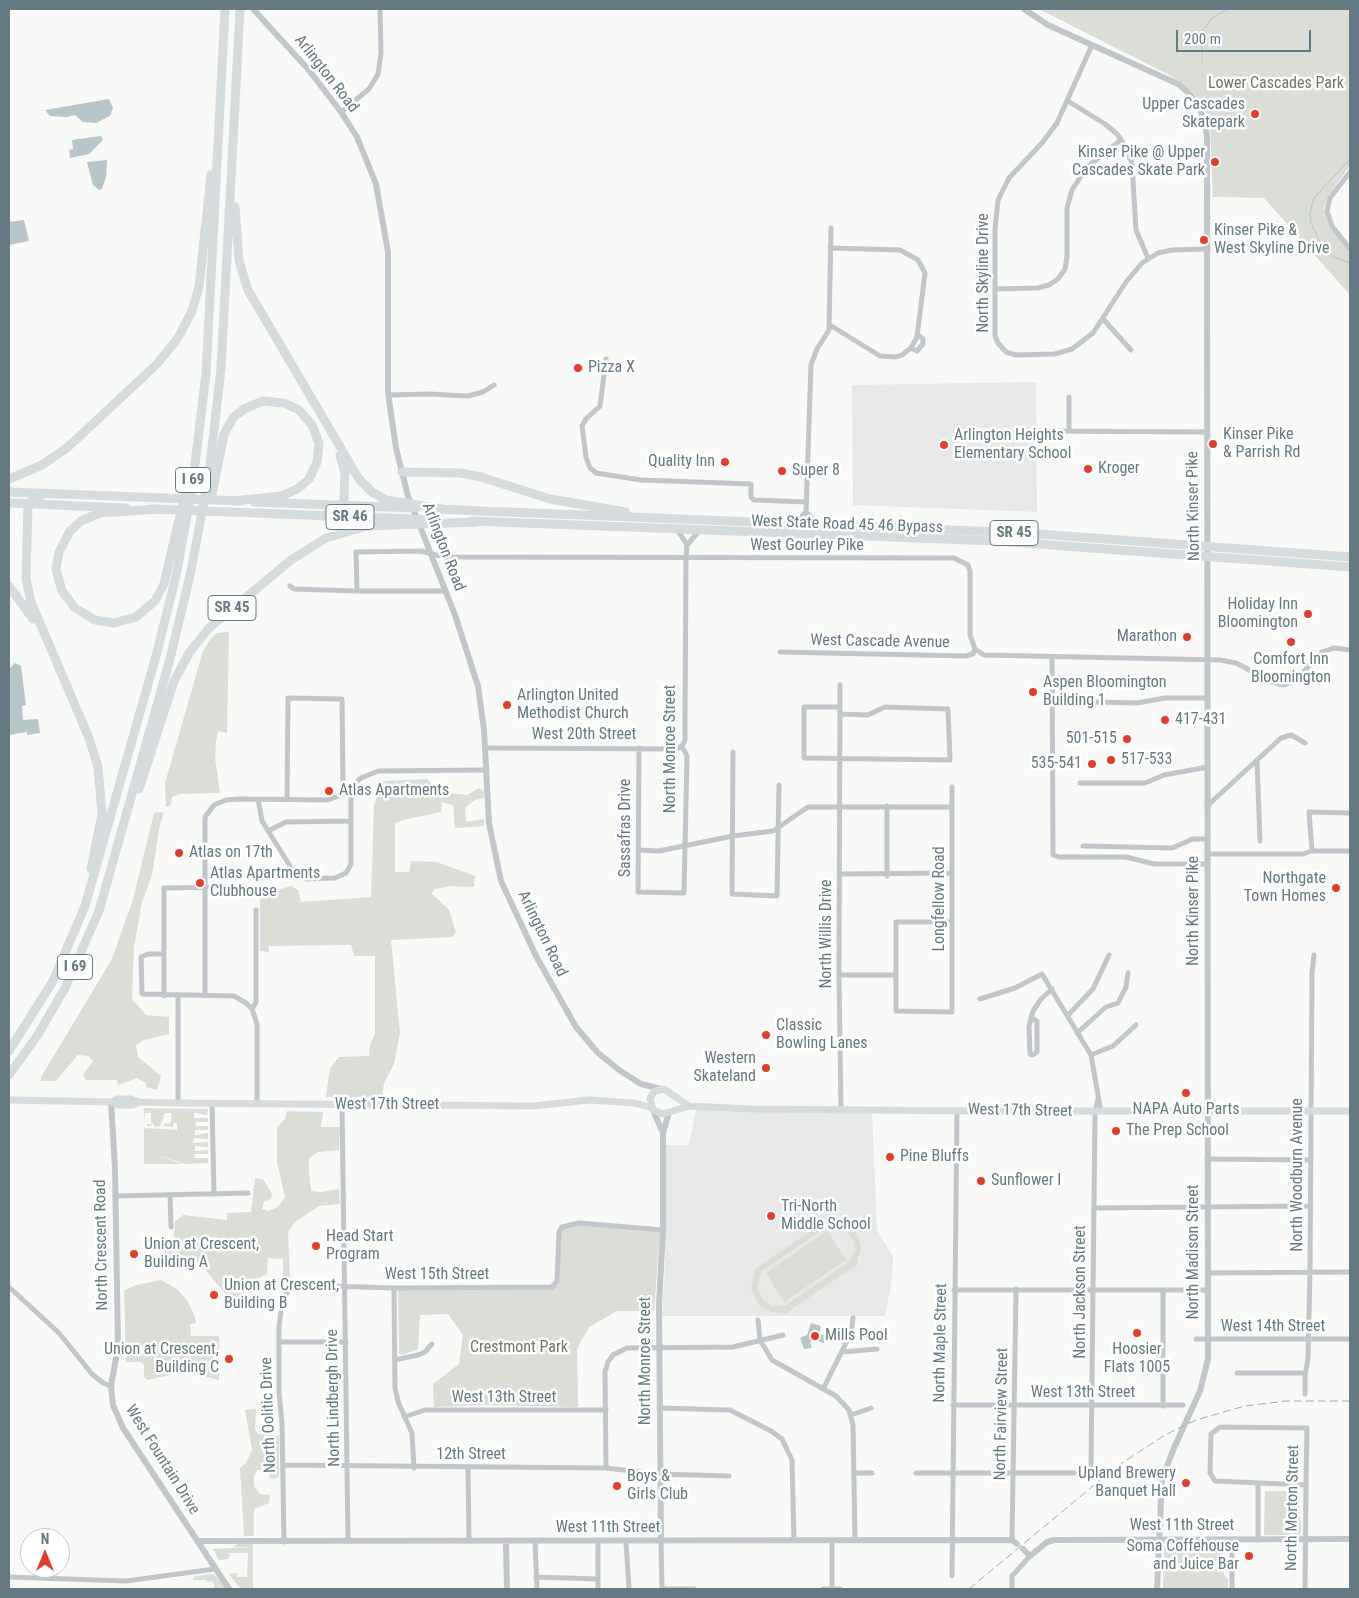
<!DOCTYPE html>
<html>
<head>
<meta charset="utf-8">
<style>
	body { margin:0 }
	#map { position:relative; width:1359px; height:1598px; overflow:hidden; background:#f9f9f7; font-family:"Roboto Condensed",sans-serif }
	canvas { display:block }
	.frame { position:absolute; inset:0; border:10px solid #647982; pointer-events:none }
	.north { position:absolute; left:20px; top:1528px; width:50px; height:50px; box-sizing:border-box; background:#fff; border:1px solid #c1c9cd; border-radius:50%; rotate:0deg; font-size:14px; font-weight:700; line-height:20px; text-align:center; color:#647982 }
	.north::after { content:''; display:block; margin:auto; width:18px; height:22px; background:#e63b2a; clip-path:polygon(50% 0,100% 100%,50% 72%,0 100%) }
	.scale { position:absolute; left:1176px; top:30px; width:135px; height:22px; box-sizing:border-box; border:2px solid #647982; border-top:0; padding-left:6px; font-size:15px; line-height:18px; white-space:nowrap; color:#647982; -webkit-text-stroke:4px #fff; paint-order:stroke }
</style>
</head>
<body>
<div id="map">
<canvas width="1359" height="1598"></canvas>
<div class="frame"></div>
<div class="north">N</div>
<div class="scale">200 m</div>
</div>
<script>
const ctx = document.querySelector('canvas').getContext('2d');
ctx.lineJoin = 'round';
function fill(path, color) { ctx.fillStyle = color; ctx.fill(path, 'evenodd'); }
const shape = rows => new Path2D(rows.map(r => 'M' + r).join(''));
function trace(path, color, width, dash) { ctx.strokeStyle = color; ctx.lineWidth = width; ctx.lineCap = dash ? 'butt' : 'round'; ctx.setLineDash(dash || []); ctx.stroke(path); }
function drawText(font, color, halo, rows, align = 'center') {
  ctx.font = font + ' "Roboto Condensed",sans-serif'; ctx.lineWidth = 5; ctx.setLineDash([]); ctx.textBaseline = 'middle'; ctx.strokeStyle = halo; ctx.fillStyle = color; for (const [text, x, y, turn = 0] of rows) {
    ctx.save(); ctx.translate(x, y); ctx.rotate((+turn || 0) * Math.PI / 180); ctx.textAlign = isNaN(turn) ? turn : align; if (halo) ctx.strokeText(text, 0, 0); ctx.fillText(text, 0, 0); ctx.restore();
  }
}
fill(shape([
	[1036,382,1037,512,853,505,852,385],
	[696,1109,730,1112,872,1113,877,1230,893,1257,892,1279,885,1316,662,1316,665,1267,666,1145,689,1145]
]), '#e7e9e8');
fill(shape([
	[1039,9,1350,9,1350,165,1328,197,1324,208,1329,225,1350,252,1350,295,1264,198,1213,197,1210,125,1206,111,1193,92,1171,76],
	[229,632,227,733,218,731,216,741,215,758,220,793,180,794,172,797,170,806,166,807,165,783,203,651,211,638,217,633],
	[427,779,442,792,467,795,479,788,484,792,484,798,475,800,465,808,466,822,484,819,484,826,455,828,453,805,442,802,441,812,407,819,395,823,395,872,409,872,411,861,437,862,475,876,474,887,451,886,435,889,431,893,449,910,456,932,452,937,391,940,400,1033,394,1064,384,1083,382,1097,326,1097,330,1068,339,1057,369,1056,370,1044,375,1034,375,956,354,956,351,945,269,946,269,952,260,951,260,895,291,886,298,890,301,902,371,897,374,806,381,785,384,781],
	[158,812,164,813,160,824,152,875,142,902,134,947,132,999,146,1015,169,1017,169,1034,144,1040,136,1045,138,1057,161,1076,157,1090,146,1087,146,1083,137,1078,118,1085,117,1080,86,1080,83,1075,93,1061,88,1056,78,1055,56,1081,41,1081,41,1077,112,959,133,899,154,813],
	[144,1108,208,1109,207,1115,194,1113,194,1118,208,1118,208,1122,195,1122,196,1126,208,1126,208,1130,195,1130,195,1135,208,1133,208,1139,194,1138,193,1143,208,1142,208,1147,195,1146,195,1151,208,1150,208,1154,194,1154,195,1158,208,1158,208,1163,185,1164,151,1153,182,1164,144,1164,144,1128,177,1130,177,1123,174,1123,173,1127,164,1126,164,1124,171,1123,171,1113,165,1113,160,1126,155,1127,152,1122,151,1126,147,1126,147,1124,151,1124,151,1113,145,1113,144,1122],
	[287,1111,323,1112,321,1127,340,1127,339,1150,318,1152,309,1158,309,1170,311,1191,321,1192,339,1189,340,1204,319,1206,295,1222,288,1232,290,1280,283,1280,283,1259,268,1258,267,1274,244,1286,237,1307,198,1262,179,1262,165,1255,165,1251,173,1241,175,1222,183,1215,227,1220,227,1213,251,1212,255,1178,263,1179,272,1194,271,1199,264,1201,262,1209,268,1211,278,1207,285,1197,277,1162,277,1128,285,1119],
	[834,1220,847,1224,857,1233,861,1247,857,1262,858,1264,785,1314,771,1312,759,1305,751,1289,755,1269,819,1225],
	[835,1227,845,1230,853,1240,855,1250,849,1262,786,1305,773,1306,763,1300,757,1286,762,1271,822,1230],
	[572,1224,660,1232,654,1311,617,1311,589,1327,577,1349,578,1407,484,1405,434,1407,433,1384,459,1364,463,1335,448,1314,420,1315,418,1349,402,1355,399,1353,398,1290,557,1285,560,1278,560,1233,563,1228],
	[827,1231,846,1260,784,1302,766,1273],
	[161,1280,177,1289,188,1302,195,1317,196,1323,190,1324,191,1336,219,1336,219,1380,184,1372,147,1380,144,1377,144,1365,141,1362,126,1362,124,1290,136,1285],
	[256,1409,255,1430,258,1434,279,1436,279,1477,272,1479,264,1469,257,1470,254,1477,254,1486,260,1494,270,1495,269,1503,254,1509,254,1536,244,1536,240,1468,246,1463,252,1450,245,1410],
	[1265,1491,1294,1491,1299,1495,1301,1531,1299,1535,1264,1535],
	[238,1544,253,1544,253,1589,241,1589,229,1574,237,1573,237,1577,247,1577,248,1553,230,1553,229,1559,219,1560,213,1549,252,1547,233,1547],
	[1164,1545,1223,1545,1224,1575,1228,1579,1228,1589,1163,1589],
	[209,1574,214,1574,226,1589,211,1589,215,1586,212,1581,207,1582,206,1580,193,1580,193,1577]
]), '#daded6');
fill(shape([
	[109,99,113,108,110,116,96,123,83,122,75,115,67,117,50,116,45,110],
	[101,136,103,140,89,154,70,158,69,150,73,149,72,140],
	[107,160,106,177,102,189,99,190,93,185,87,162],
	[24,220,29,241,9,245,9,222],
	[15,663,21,666,26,705,22,706,23,720,38,719,40,733,27,735,27,732,9,735,9,669],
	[811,1323,821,1326,819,1334,826,1336,824,1343,814,1340,810,1342,812,1348,804,1349,800,1338,807,1335]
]), '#b7c6c8');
trace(shape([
	[1202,62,1202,32,1212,18,1228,9],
	[1350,159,1314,198,1310,213,1311,223,1322,246,1333,257,1350,263]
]), '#b7c6c8', 1);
trace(shape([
	[1092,45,1057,123,1042,143,1009,178,998,200,995,229,995,336,998,343,1006,352,1016,355,1055,354,1072,349,1093,333,1126,282,1142,263,1158,253,1172,250,1208,249],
	[1068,101,1105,124,1117,134,1126,147,1132,164,1136,230,1148,258],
	[341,112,369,89,378,74,381,53,380,9],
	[1350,172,1330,198,1327,211,1332,226,1350,249],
	[995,289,1038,288,1049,285,1058,279,1065,269,1067,257,1067,208,1072,190,1087,167,1121,140],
	[1103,319,1131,350],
	[830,325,880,356,895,357,902,355,911,348,917,337,925,273,918,260,900,250,830,248],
	[911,348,917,351,923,344,923,339,918,335],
	[606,359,600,406,586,419,582,426,586,457,590,468,596,473,641,480,751,484,751,497,754,500,807,502],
	[389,395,428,394,468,396,483,392,494,385],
	[1069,397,1069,430],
	[1038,431,1206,432],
	[806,512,819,524],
	[796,523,806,512,811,365,817,349,829,330,831,228],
	[677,529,687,545],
	[290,586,294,589,357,591],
	[445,591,357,591,356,552,421,551,444,557,954,558,968,565,970,571,970,635,975,649,984,655,1220,660,1236,663,1272,682,1284,685,1295,681,1322,652,1334,648,1350,650],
	[780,652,966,656,973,654,975,649],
	[1052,658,1053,855,1059,857,1126,857,1154,864,1207,864],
	[840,685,839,975,841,1109],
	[1094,702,1137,703,1165,698,1208,698],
	[840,714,868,715,885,707,948,709,950,760,804,758,804,707,840,707],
	[485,748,676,749,682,746],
	[639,748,638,892,684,893,687,756,682,746,685,740,685,721,686,558,687,545,699,531],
	[733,752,732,894,777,896,779,785],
	[1257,761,1260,841],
	[1080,783,1145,783,1164,775,1208,767],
	[258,799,262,821,295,874,306,879,335,878,346,873,351,864,351,798,343,785,342,699,288,698,287,799],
	[1207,806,1281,738,1291,735,1305,743],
	[268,831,286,822,351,821],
	[1083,846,1172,848,1193,839,1208,839],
	[638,850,659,851,733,836,773,831,808,807,952,807],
	[1312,851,1309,812,1350,813],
	[1207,854,1303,854,1312,851,1350,851],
	[840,874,952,873],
	[887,876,887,806],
	[952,922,896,922,896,1011,952,1012,952,787],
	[164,954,148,954,141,957,142,994,234,996,246,1003,252,1009,257,1024,257,1104],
	[839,975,895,975],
	[164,996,164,888,233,887],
	[178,996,178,1103],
	[205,996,205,817,214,805,226,800,239,799,328,800,341,795,361,778,378,771,486,770],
	[980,999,1015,988,1042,974,1091,1055,1101,1112],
	[252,1009,256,1002,256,910],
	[1068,1015,1093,989,1109,955],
	[1031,1018,1037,1021,1037,1052,1032,1055,1030,1054,1029,1026,1030,1023,1031,1018,1033,1011,1041,999,1052,989],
	[1077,1033,1106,1007,1118,1003,1126,987,1128,973],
	[1091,1055,1113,1046,1136,1025],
	[212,1103,214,1194],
	[342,1104,348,1541],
	[1207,1159,1311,1160],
	[170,1195,171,1227],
	[115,1196,248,1193],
	[1094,1208,1310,1206],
	[1208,1273,1350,1272],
	[9,1287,59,1333,92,1374,103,1383,111,1386],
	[394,1288,395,1389,399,1404,412,1433,414,1468],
	[954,1290,1208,1290],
	[758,1320,760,1340,772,1360,836,1396,849,1410,853,1425,855,1540],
	[1196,1339,1350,1339],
	[279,1342,346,1342],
	[842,1352,877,1349],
	[395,1360,418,1355,425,1352,432,1344],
	[1237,1373,1305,1373],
	[823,1389,851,1333,853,1318],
	[1305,1394,1305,1376,1308,1358,1310,1271,1312,973,1314,955],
	[953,1405,1183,1405],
	[1163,1406,1163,1290],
	[659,1408,730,1410,771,1431,782,1439,792,1460,794,1540],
	[851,1415,871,1408],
	[404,1417,425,1410,606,1410],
	[283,1465,606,1468,659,1474,729,1476],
	[468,1468,469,1541],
	[606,1468,605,1372,608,1362,613,1355,627,1348,733,1347,783,1335],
	[854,1473,872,1473],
	[916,1473,1082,1473,1088,1472,1091,1466,1095,1114,1098,1099],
	[1258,1484,1258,1540],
	[1012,1540,1016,1289],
	[661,1541,662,1589],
	[284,1542,282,1423,279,1392,279,1327,282,1302,289,1289,298,1285,394,1288,552,1287,557,1281,559,1232,562,1227,579,1223,663,1230],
	[535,1542,537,1589],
	[626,1542,629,1589],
	[952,1576,957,1110],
	[9,1577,126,1581,215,1569],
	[536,1577,598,1579],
	[832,1588,832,1541],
	[598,1589,598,1542],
	[662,1589,694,1589],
	[823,1589,840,1589],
	[1012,1589,1012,1576,1030,1556],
	[1232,1589,1232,1540],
	[1305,1589,1306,1491,1306,1480,1307,1428,1220,1427,1211,1434,1210,1473,1215,1481,1306,1485]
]), '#c0c6c9', 5);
trace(shape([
	[253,9,308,69,341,112,357,137,376,184,388,252,388,393,396,448,408,496,455,615,478,686,484,730,489,823,501,881,536,956,576,1027,597,1052,619,1070,641,1084,661,1089],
	[1024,9,1048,25,1178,84,1190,94,1200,108,1207,135,1208,1359,1200,1391,1174,1448,1162,1479,1157,1589],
	[111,1102,115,1168,118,1347,111,1386,113,1405,123,1428,229,1589],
	[653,1110,663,1133],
	[197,1541,1012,1540,1017,1544],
	[661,1541,659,1305,663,1230,663,1133,669,1112],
	[506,1542,507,1589],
	[1023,1549,1030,1556,1047,1542,1054,1540,1350,1539]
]), '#c0c6c9', 6);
trace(shape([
	[9,1100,111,1102,118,1105,133,1105,138,1102],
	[111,1102,117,1099,131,1099,138,1102,175,1103,533,1106,589,1100,635,1103,652,1108],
	[689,1106,664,1089,655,1091,650,1098,653,1110,663,1114,689,1106,749,1109,977,1111,1350,1111]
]), '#d6dbde', 7);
trace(shape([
	[402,472,461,473,481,477,550,499,626,512],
	[9,492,241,501],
	[254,502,416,508],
	[9,503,126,508],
	[151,509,436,520],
	[434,509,1025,533,1350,557],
	[471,521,996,541,1350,567]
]), '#d6dbde', 9);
trace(shape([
	[235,207,239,261,248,290,359,479,372,492,386,500,441,509],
	[9,479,42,465,68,447,157,364,178,338,192,311,199,287,211,175],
	[43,494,31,501,28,506,26,578,31,602,89,738,98,767,102,814,91,869],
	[211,499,224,434,233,418,244,409,263,401,284,403,299,410,312,425,319,443,317,462,309,479,299,488,282,496,233,501],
	[159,509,100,513,81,521,70,531,59,552,56,569,62,591,75,608,95,620,114,623,136,617,155,601,164,584,188,481],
	[322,516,339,509,344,500,345,473,340,455],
	[9,586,33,619],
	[139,789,174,681,189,653,209,628,291,560,326,538,367,526,477,522],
	[9,1051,53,981,85,906,156,656,176,576,192,488,206,374,225,9],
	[9,1075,37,1036,65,988,99,911,170,659,191,571,209,474,221,369,240,9]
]), '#d6dbde', 9);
trace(shape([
	[969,1589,1116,1467,1165,1435,1196,1420,1245,1406,1286,1401,1350,1401]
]), '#9fa9ae', 1, [8, 4]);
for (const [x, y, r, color] of [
	[1255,114,5,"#e63b2a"],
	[1215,162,5,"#e63b2a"],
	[1204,240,5,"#e63b2a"],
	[578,368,5,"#e63b2a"],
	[1213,444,5,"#e63b2a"],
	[944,445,5,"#e63b2a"],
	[725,462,5,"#e63b2a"],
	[1088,469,5,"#e63b2a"],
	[782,471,5,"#e63b2a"],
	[1308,614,5,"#e63b2a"],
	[1187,637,5,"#e63b2a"],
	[1291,642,5,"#e63b2a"],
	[1033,692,5,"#e63b2a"],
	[507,705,5,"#e63b2a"],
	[1165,720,5,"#e63b2a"],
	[1127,739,5,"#e63b2a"],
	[1111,760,5,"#e63b2a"],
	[1092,764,5,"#e63b2a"],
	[329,791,5,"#e63b2a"],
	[179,853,5,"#e63b2a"],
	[200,883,5,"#e63b2a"],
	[1336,888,5,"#e63b2a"],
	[766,1035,5,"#e63b2a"],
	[766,1068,5,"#e63b2a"],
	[1186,1093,5,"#e63b2a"],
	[1116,1131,5,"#e63b2a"],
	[890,1157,5,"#e63b2a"],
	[981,1181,5,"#e63b2a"],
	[771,1216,5,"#e63b2a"],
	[316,1246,5,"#e63b2a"],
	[134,1254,5,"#e63b2a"],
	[214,1295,5,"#e63b2a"],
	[1137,1333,5,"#e63b2a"],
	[815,1336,5,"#e63b2a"],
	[229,1359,5,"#e63b2a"],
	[1186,1483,5,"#e63b2a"],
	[617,1486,5,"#e63b2a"],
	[1249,1556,5,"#e63b2a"]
]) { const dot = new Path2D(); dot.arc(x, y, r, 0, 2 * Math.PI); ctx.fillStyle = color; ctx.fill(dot); trace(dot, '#fff', 2); }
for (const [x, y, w] of [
	[193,480,35],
	[350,517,48],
	[1014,533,48],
	[232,608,48],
	[75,967,35]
]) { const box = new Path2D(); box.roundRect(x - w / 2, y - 12.5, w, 25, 4); ctx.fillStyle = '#fff'; ctx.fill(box); trace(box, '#647982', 1); }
drawText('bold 15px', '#647982', null, [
	["I 69",193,480],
	["SR 46",350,517],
	["SR 45",1014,533],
	["SR 45",232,608],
	["I 69",75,967]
]);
drawText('16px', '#647982', '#fff', [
	["Arlington Road",326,74,52],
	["North Skyline Drive",984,273,-90],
	["North Kinser Pike",1194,506,-91],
	["West State Road 45 46 Bypass",847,525,2],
	["West Gourley Pike",807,546],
	["Arlington Road",443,547,69],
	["West Cascade Avenue",880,642,1],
	["West 20th Street",584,735],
	["North Monroe Street",671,749,-90],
	["Sassafras Drive",626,828,-90],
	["Longfellow Road",940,899,-90],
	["North Kinser Pike",1194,911,-90],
	["Arlington Road",542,934,64],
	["North Willis Drive",827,934,-90],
	["West 17th Street",387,1105],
	["West 17th Street",1020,1111,1],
	["North Woodburn Avenue",1298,1175,-90],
	["North Crescent Road",102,1245,-91],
	["North Madison Street",1194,1252,-90],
	["West 15th Street",437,1275],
	["North Jackson Street",1081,1292,-90],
	["West 14th Street",1273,1327],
	["North Maple Street",941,1343,-89],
	["North Monroe Street",646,1361,-90],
	["West 13th Street",1083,1393],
	["North Lindbergh Drive",334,1398,-91],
	["West 13th Street",504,1398],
	["North Fairview Street",1002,1414,-89],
	["North Oolitic Drive",269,1415,-92],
	["12th Street",471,1455],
	["West Fountain Drive",162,1460,58],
	["North Morton Street",1293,1508,-89],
	["West 11th Street",1182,1526],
	["West 11th Street",608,1528]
]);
drawText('16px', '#6a7a63', '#fff', [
	["Lower Cascades Park",1276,84],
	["Crestmont Park",519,1348]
]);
drawText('16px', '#647982', '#fff', [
	["Upper Cascades",1245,105,"right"],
	["Skatepark",1245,123,"right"],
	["Kinser Pike @ Upper",1205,153,"right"],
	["Cascades Skate Park",1205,171,"right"],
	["Kinser Pike &",1214,231],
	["West Skyline Drive",1214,249],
	["Pizza X",588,368],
	["Kinser Pike",1223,435],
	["& Parrish Rd",1223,453],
	["Arlington Heights",954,436],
	["Elementary School",954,454],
	["Quality Inn",715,462,"right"],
	["Kroger",1098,469],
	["Super 8",792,471],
	["Holiday Inn",1298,605,"right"],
	["Bloomington",1298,623,"right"],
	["Marathon",1177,637,"right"],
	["Comfort Inn",1291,660,"center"],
	["Bloomington",1291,678,"center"],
	["Aspen Bloomington",1043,683],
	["Building 1",1043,701],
	["Arlington United",517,696],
	["Methodist Church",517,714],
	["417-431",1175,720],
	["501-515",1117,739,"right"],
	["517-533",1121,760],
	["535-541",1082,764,"right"],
	["Atlas Apartments",339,791],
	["Atlas on 17th",189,853],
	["Atlas Apartments",210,874],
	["Clubhouse",210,892],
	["Northgate",1326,879,"right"],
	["Town Homes",1326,897,"right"],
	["Classic",776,1026],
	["Bowling Lanes",776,1044],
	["Western",756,1059,"right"],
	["Skateland",756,1077,"right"],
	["NAPA Auto Parts",1186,1110,"center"],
	["The Prep School",1126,1131],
	["Pine Bluffs",900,1157],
	["Sunflower I",991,1181],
	["Tri-North",781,1207],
	["Middle School",781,1225],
	["Head Start",326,1237],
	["Program",326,1255],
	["Union at Crescent,",144,1245],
	["Building A",144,1263],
	["Union at Crescent,",224,1286],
	["Building B",224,1304],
	["Mills Pool",825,1336],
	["Union at Crescent,",219,1350,"right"],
	["Building C",219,1368,"right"],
	["Hoosier",1137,1350,"center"],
	["Flats 1005",1137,1368,"center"],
	["Upland Brewery",1176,1474,"right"],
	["Banquet Hall",1176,1492,"right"],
	["Boys &",627,1477],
	["Girls Club",627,1495],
	["Soma Coffehouse",1239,1547,"right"],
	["and Juice Bar",1239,1565,"right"]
], 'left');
</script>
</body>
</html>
